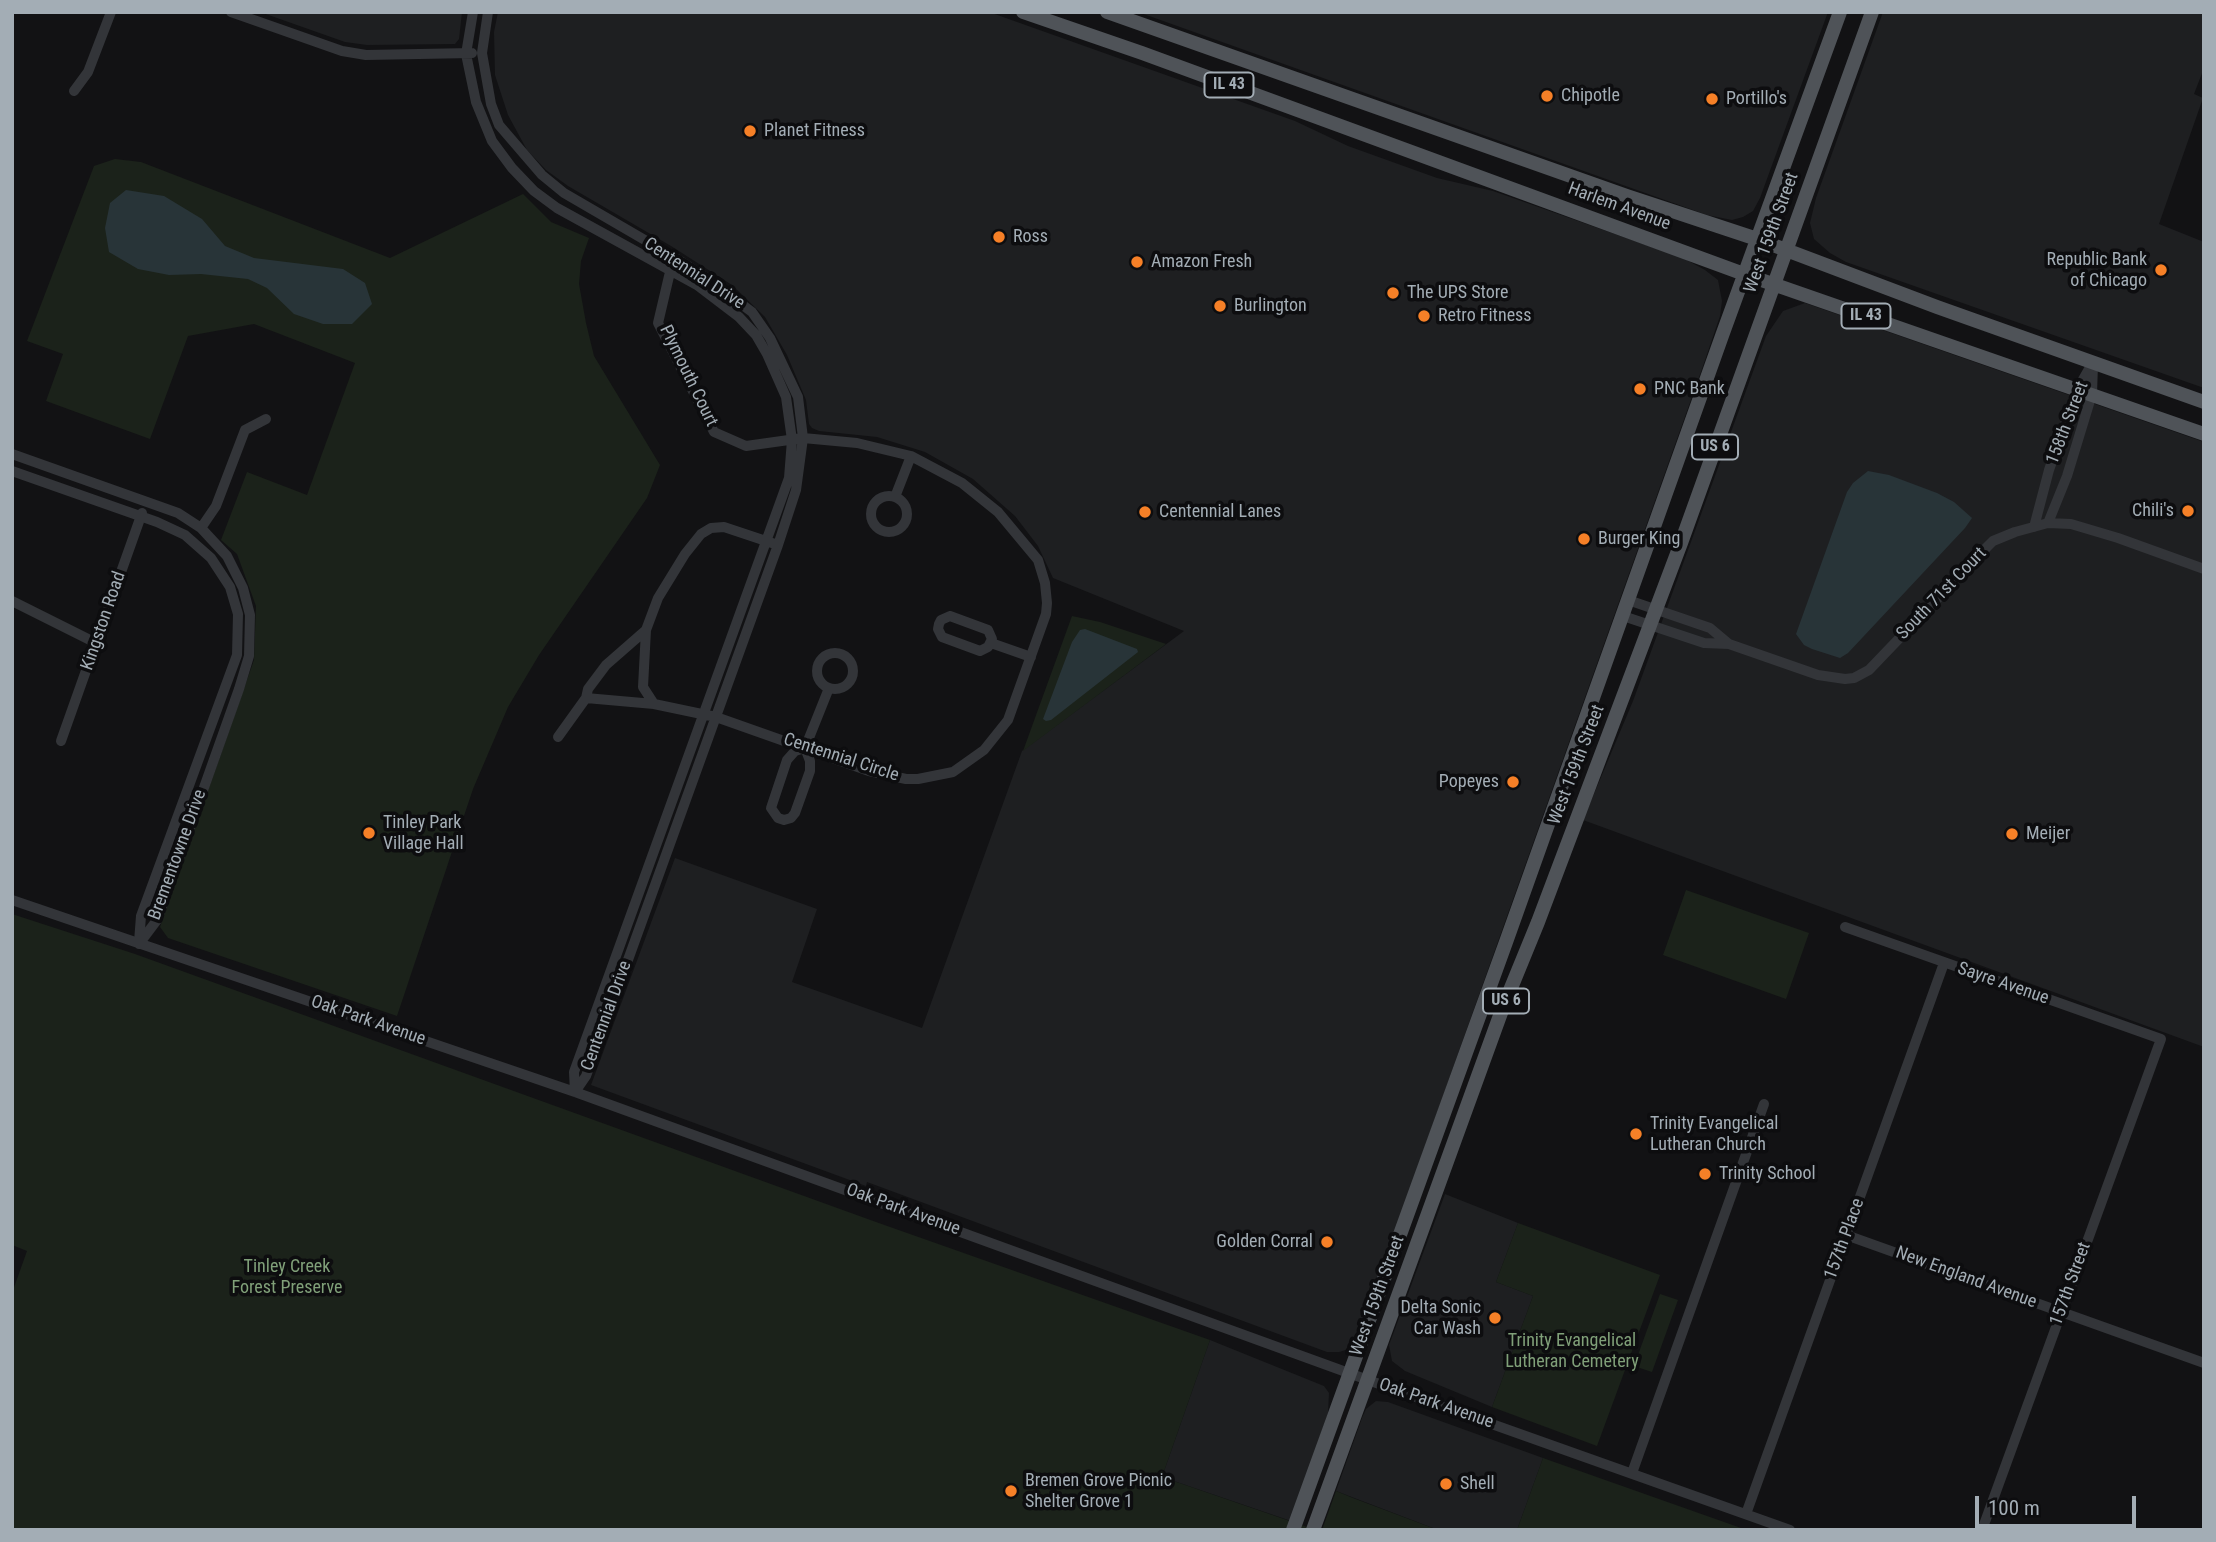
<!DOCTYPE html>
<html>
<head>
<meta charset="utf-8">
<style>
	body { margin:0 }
	#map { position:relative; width:2216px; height:1542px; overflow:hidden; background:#121214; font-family:"Roboto Condensed",sans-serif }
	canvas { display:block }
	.frame { position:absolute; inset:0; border:14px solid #a3adb5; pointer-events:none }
	.scale { position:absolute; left:1975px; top:1496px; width:161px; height:32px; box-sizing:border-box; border:4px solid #a3adb5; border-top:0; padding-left:9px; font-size:21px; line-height:24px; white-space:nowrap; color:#a3adb5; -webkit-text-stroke:5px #0d0d0f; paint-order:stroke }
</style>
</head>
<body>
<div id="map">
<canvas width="2216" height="1542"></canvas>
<div class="frame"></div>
<div class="scale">100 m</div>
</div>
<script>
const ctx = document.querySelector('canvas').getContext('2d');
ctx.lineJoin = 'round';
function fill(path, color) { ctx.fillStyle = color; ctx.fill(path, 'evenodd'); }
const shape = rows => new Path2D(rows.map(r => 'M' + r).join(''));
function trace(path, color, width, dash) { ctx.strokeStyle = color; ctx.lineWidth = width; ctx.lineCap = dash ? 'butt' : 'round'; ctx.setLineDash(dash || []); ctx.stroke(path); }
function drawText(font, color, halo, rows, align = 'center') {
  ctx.font = font + ' "Roboto Condensed",sans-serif'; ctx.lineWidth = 7; ctx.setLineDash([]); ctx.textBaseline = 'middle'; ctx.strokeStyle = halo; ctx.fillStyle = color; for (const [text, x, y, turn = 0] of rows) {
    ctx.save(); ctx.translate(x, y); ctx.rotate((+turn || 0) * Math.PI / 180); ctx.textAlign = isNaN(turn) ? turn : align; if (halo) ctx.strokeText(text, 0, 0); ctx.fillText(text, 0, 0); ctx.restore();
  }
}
fill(shape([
	[260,12,462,12,459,39,455,44,367,45,345,42],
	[498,12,989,12,1295,121,1348,146,1437,178,1493,191,1683,258,1705,270,1718,280,1722,301,1720,316,1703,366,1355,1343,1349,1349,1339,1352,1327,1352,867,1182,866,1186,591,1085,675,858,817,909,792,982,922,1028,1022,751,1184,631,1053,578,1038,546,1015,516,973,479,925,452,877,437,819,431,812,428,809,424,806,400,787,355,765,317,732,285,671,246,568,186,546,170,527,150,508,115,495,75,494,32],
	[1138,12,1828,12,1760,198,1753,211,1743,217,1732,220,1707,215],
	[1883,12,2204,12,2204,68,2194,94,2203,98,2159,224,2204,242,2204,388,1846,262,1830,253,1814,239,1810,223,1816,198],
	[1805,303,2204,442,2204,1047,1583,820,1633,701,1766,336,1783,311],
	[1445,1194,1518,1223,1496,1282,1533,1296,1492,1407,1405,1371,1392,1361,1389,1345],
	[1210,1340,1324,1386,1329,1393,1328,1413,1291,1521,1162,1477],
	[1376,1401,1388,1402,1543,1458,1517,1530,1438,1530,1336,1491,1362,1418,1366,1409]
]), '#1e1f21');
fill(shape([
	[115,159,141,162,390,258,523,194,551,222,589,238,581,261,579,284,586,323,594,356,660,465,647,498,539,655,508,707,473,789,397,1016,168,938,160,927,254,660,256,606,237,554,221,540,247,472,307,495,355,363,254,324,188,336,150,439,46,401,63,354,27,341,94,166],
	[1072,616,1100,622,1166,644,1023,751],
	[1686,890,1809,933,1786,999,1663,955],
	[12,914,135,954,876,1222,1210,1340,1162,1477,1316,1530,12,1530,12,1293,27,1251,12,1245],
	[1518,1223,1660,1275,1597,1446,1492,1407,1533,1296,1496,1282],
	[1660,1294,1678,1300,1652,1372,1634,1366],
	[1543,1458,1741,1528,1746,1530,1517,1530],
	[1336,1491,1353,1498,1438,1530,1322,1530]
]), '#1b221a');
fill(shape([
	[126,190,164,196,202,219,225,246,254,258,343,269,365,283,372,304,352,324,323,324,294,314,267,288,248,279,201,274,169,275,138,269,109,252,105,228,110,203],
	[1868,471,1889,475,1937,493,1954,502,1972,518,1965,528,1848,653,1840,658,1812,649,1804,645,1796,634,1847,492,1853,483],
	[1085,629,1137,649,1138,652,1051,720,1046,721,1043,719,1072,642,1080,630]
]), '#283438');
trace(shape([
	[231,12,342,51,366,55,472,53],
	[473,12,466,54,476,102,492,141,512,168,534,191,557,208,697,285,739,317,756,335,767,354,786,397,792,440,789,478,574,1072,575,1092],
	[488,12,482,53,491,104,499,125,542,175,564,193,674,257,708,279,752,312,770,338,798,397,803,438,796,490,778,545,586,1076,575,1092],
	[74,91,88,72,111,12],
	[670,272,658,323,714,432,746,446,803,438,857,443,911,456,962,483,998,512,1038,560,1045,583,1047,603,1046,614,1008,720,984,750,953,772,918,779,906,779,869,771,716,717,654,704,643,687,646,630,658,598,685,554,701,534,711,528,724,527,778,545],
	[12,454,178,513,201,528,227,556,243,588,250,615,249,656,239,689,157,920,139,944],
	[12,471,157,522,185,535,211,558,230,587,238,614,237,655,141,916,139,942],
	'871 514a18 18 0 1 1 36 0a18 18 0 1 1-36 0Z',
	[895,497,911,456],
	[2048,523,2067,476,2092,394,2093,365],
	[2034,527,2049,470,2077,390,2093,362],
	[201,528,216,506,245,430,266,419],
	[1628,600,1710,628,1729,644],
	[12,601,96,643],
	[950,616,988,630,992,639,988,647,980,651,942,637,938,629,939,624,941,620,950,616],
	[1623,616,1704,643,1729,644,1818,675,1845,679,1854,678,1869,670,1981,553,1993,541,2015,532,2048,523,2071,524,2118,538,2204,569],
	[646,630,606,665,588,689,586,698,654,704],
	[991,643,1031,657],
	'817 671a18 18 0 1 1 36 0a18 18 0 1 1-36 0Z',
	[558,737,586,698],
	[61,741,142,513],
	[805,748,810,761,810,771,795,813,791,818,784,820,778,818,771,808,787,760,795,751,805,748],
	[805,748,829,688],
	[12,900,575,1092,1368,1380,1790,1530],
	[1845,927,2161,1039,1982,1530],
	[1846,1235,2204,1363],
	[1632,1473,1764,1104],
	[1746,1514,1944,963]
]), '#333539', 10);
trace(shape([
	[1023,12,1142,53,1744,274,2204,434],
	[1107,12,1627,196,1757,239,1937,307,2204,402],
	[1293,1530,1506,942,1723,333,1840,12],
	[1313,1530,1502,1010,1538,922,1681,543,1872,12]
]), '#4f5358', 14);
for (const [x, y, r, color] of [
	[1547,96,7,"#f68027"],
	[1712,99,7,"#f68027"],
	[750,131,7,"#f68027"],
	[999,237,7,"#f68027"],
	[1137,262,7,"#f68027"],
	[2161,270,7,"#f68027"],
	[1393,293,7,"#f68027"],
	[1220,306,7,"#f68027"],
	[1424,316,7,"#f68027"],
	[1640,389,7,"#f68027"],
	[2188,511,7,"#f68027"],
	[1145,512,7,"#f68027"],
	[1584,539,7,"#f68027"],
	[1513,782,7,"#f68027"],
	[369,833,7,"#f68027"],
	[2012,834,7,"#f68027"],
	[1636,1134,7,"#f68027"],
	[1705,1174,7,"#f68027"],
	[1327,1242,7,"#f68027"],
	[1495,1318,7,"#f68027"],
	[1446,1484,7,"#f68027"],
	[1011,1491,7,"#f68027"]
]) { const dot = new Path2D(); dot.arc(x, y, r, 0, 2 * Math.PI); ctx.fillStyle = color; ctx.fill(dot); trace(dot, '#0d0d0f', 2.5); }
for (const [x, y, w] of [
	[1229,85,49],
	[1866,316,49],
	[1715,447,46],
	[1506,1001,46]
]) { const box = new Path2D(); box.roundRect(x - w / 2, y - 12.5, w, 25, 5); ctx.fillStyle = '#0d0d0f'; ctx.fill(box); trace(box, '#a3adb5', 2); }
drawText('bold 16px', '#a3adb5', null, [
	["IL 43",1229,85],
	["IL 43",1866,316],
	["US 6",1715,447],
	["US 6",1506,1001]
]);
drawText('18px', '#a3adb5', '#0d0d0f', [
	["Chipotle",1561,96],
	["Portillo's",1726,99],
	["Planet Fitness",764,131],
	["Ross",1013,237],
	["Republic Bank",2147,260,"right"],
	["of Chicago",2147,281,"right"],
	["Amazon Fresh",1151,262],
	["The UPS Store",1407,293],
	["Burlington",1234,306],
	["Retro Fitness",1438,316],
	["PNC Bank",1654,389],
	["Chili's",2174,511,"right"],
	["Centennial Lanes",1159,512],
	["Burger King",1598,539],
	["Popeyes",1499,782,"right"],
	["Tinley Park",383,823],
	["Village Hall",383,844],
	["Meijer",2026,834],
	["Trinity Evangelical",1650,1124],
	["Lutheran Church",1650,1145],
	["Trinity School",1719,1174],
	["Golden Corral",1313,1242,"right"],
	["Delta Sonic",1481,1308,"right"],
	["Car Wash",1481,1329,"right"],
	["Bremen Grove Picnic",1025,1481],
	["Shelter Grove 1",1025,1502],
	["Shell",1460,1484]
], 'left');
drawText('18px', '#a3adb5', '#0d0d0f', [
	["Harlem Avenue",1619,207,20],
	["West 159th Street",1772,233,-70],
	["Centennial Drive",694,274,33],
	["Plymouth Court",688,376,64],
	["158th Street",2068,423,-69],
	["South 71st Court",1942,594,-46],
	["Kingston Road",104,621,-71],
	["Centennial Circle",841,758,18],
	["West 159th Street",1577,765,-69],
	["Brementowne Drive",178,855,-70],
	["Sayre Avenue",2003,984,19],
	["Centennial Drive",607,1016,-70],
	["Oak Park Avenue",368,1021,19],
	["Oak Park Avenue",903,1210,20],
	["157th Place",1845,1239,-70],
	["New England Avenue",1966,1278,20],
	["157th Street",2071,1284,-70],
	["West 159th Street",1378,1296,-70],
	["Oak Park Avenue",1436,1404,19]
]);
drawText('18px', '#80a079', '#0d0d0f', [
	["Tinley Creek",287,1267],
	["Forest Preserve",287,1288],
	["Trinity Evangelical",1572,1341],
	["Lutheran Cemetery",1572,1362]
]);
</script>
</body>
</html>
